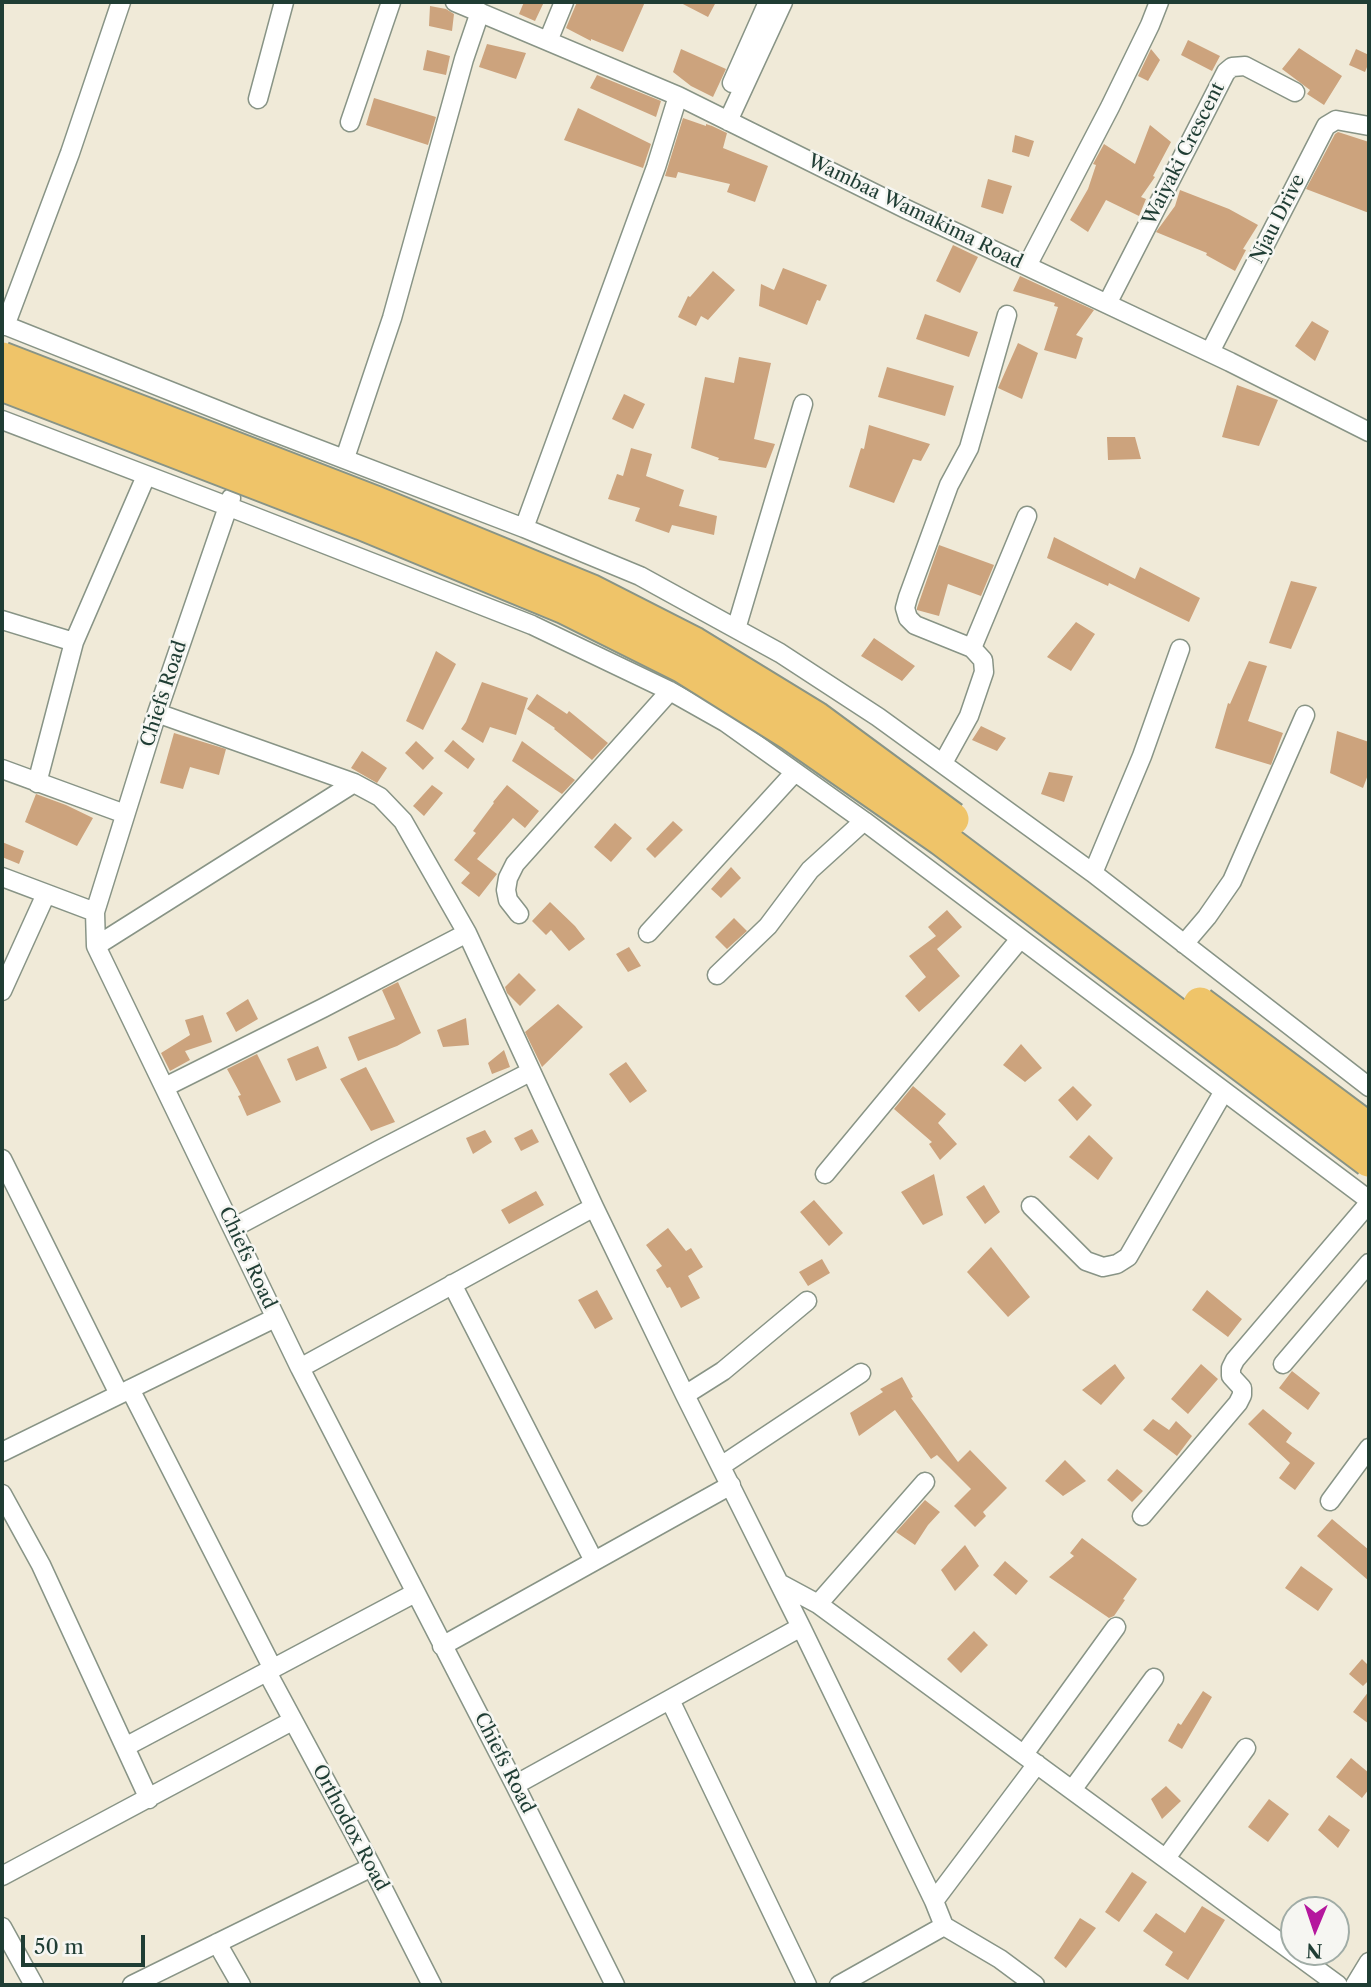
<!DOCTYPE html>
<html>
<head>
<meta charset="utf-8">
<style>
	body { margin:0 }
	#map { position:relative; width:1371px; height:1987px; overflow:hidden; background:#f0ead8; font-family:"Libre Caslon Text",serif }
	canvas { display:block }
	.frame { position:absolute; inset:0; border:4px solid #1f3d34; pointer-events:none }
	.north { position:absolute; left:1280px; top:1896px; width:70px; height:70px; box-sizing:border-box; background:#f6f6f2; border:2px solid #a0aca6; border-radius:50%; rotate:182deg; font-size:19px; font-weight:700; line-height:28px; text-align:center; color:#1f3d34 }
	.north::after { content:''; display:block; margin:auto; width:24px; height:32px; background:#b5179e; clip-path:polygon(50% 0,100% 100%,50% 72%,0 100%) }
	.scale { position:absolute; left:21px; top:1935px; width:124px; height:32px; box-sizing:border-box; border:4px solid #1f3d34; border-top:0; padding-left:9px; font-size:21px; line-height:24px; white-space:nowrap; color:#1f3d34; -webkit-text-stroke:5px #f6f6f2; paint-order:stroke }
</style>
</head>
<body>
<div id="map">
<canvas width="1371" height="1987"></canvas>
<div class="frame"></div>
<div class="north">N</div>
<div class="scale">50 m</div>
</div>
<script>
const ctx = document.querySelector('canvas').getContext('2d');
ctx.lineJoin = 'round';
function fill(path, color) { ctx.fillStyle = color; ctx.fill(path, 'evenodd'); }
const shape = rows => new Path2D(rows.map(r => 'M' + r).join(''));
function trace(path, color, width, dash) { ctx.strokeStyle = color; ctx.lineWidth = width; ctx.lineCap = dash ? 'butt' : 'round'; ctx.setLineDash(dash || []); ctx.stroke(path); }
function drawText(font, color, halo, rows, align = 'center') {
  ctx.font = font + ' "Libre Caslon Text",serif'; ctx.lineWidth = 5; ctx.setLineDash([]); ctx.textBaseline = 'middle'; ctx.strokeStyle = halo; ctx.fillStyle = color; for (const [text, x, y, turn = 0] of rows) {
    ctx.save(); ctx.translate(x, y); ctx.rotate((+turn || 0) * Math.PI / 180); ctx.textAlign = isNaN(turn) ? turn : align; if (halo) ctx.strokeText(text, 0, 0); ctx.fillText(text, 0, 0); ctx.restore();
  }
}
fill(shape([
	[524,2,544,2,535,21,519,14],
	[577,2,645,2,623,52,591,39,591,41,566,28],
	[679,2,716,2,708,17],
	[430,6,446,9,454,14,452,31,429,26],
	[1188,40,1220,56,1212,71,1181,55],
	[487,44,526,53,516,79,479,67],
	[1299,48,1342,76,1324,105,1307,94,1310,90,1282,69],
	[681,49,726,69,713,97,691,86,673,72],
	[1151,49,1160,60,1148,81,1138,76],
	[1356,49,1369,55,1369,62,1365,72,1349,65],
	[427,50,450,56,446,75,423,70],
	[597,75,661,101,656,117,590,88],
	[374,98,436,117,428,145,366,125],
	[578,108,651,144,643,168,564,140],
	[683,118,706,126,706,124,712,126,727,133,723,148,768,166,755,202,727,192,730,184,678,172,676,178,665,176],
	[1150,125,1171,142,1153,176,1155,177,1141,197,1146,199,1139,216,1106,200,1088,232,1070,220,1088,189,1096,165,1093,164,1104,144,1135,164],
	[1338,132,1369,142,1369,213,1306,189,1335,134],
	[1015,135,1034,141,1029,157,1012,152],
	[988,179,1012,186,1003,214,981,207],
	[1180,190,1229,209,1258,225,1243,249,1246,250,1235,271,1206,255,1207,253,1156,232,1175,206],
	[953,245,978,257,960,293,936,281],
	[783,268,827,285,820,301,817,300,807,325,759,306,761,284,774,290],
	[713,271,735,290,708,320,701,316,696,326,678,317,688,296,690,297],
	[1020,276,1094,310,1076,335,1083,338,1076,359,1044,350,1058,307,1054,306,1055,303,1013,291],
	[925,314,978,332,969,357,916,339],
	[1312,321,1329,331,1315,361,1295,346],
	[1018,343,1038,353,1022,399,998,388],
	[739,357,771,363,754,439,775,444,766,468,718,460,719,458,691,448,705,377,734,383],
	[887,367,954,386,945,416,878,397],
	[1237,385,1278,400,1259,446,1222,437],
	[624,394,645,404,633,429,612,419],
	[869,425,930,444,921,461,913,459,894,503,849,487,861,448,864,449],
	[1107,437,1135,437,1141,459,1108,460],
	[631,448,652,454,646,476,684,490,679,506,717,516,714,535,672,525,669,533,635,521,640,508,608,499,617,474,623,476],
	[1054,537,1135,579,1140,567,1200,598,1189,622,1109,583,1108,586,1047,558],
	[939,545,994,565,981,596,948,584,939,616,917,610,917,608],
	[1291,581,1317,587,1291,649,1269,643],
	[1076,622,1095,634,1071,671,1047,657],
	[874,638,915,666,902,681,861,656],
	[436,651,456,664,423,730,406,721],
	[1249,661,1267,666,1248,721,1283,733,1271,765,1215,748,1228,703,1230,704],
	[482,682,528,698,516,735,490,727,483,743,461,729,466,722],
	[537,694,567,714,569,711,608,743,592,760,554,729,555,728,527,709],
	[981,726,1006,738,997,751,972,740],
	[1337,731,1369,742,1369,772,1363,788,1330,773],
	[174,733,226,749,219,775,190,767,183,789,160,783],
	[453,740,475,759,468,769,444,751],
	[416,741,434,758,423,770,405,753],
	[522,741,575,780,562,794,512,761],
	[362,751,387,768,377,783,351,768],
	[1049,772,1073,776,1064,802,1041,794],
	[432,785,443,793,424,816,413,806],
	[507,785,539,811,525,828,513,818,477,859,497,874,479,897,461,883,470,873,454,860,476,833,473,831,494,803,493,802],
	[36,794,66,805,93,818,77,846,25,822],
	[673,821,683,830,655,858,646,849],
	[615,823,632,838,611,862,594,847],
	[2,842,24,851,19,864,2,857],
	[731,867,741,878,721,898,711,889],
	[550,902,575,926,585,939,569,951,551,930,546,935,532,921],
	[947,910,962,927,937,949,960,976,919,1012,905,996,926,977,909,956,936,936,928,927],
	[734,918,747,931,727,949,715,937],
	[629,947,641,966,628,972,616,954],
	[519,973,536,990,520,1006,507,993,505,987],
	[398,982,421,1033,397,1046,358,1061,348,1037,395,1019,382,990],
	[248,999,258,1019,236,1032,226,1013],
	[558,1004,583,1027,542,1067,525,1032],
	[203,1015,212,1042,185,1051,190,1060,170,1071,161,1053,190,1035,185,1020],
	[466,1018,469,1045,443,1047,437,1030],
	[1021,1044,1042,1068,1025,1082,1003,1065],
	[318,1046,327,1068,296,1081,287,1059],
	[504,1050,510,1067,492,1074,488,1063],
	[257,1054,281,1102,247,1116,238,1096,241,1095,227,1069],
	[626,1062,647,1091,630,1103,609,1074],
	[366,1067,395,1122,371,1131,340,1079],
	[913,1086,946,1114,938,1123,957,1144,940,1160,929,1144,932,1142,894,1109],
	[1073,1086,1092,1105,1077,1121,1058,1100],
	[532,1129,539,1142,521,1151,514,1138],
	[485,1130,492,1142,473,1154,466,1138],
	[1089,1135,1113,1158,1098,1180,1069,1157],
	[934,1174,943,1215,923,1225,901,1192],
	[984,1185,1000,1212,985,1224,966,1197],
	[536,1191,544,1205,509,1224,501,1210],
	[814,1200,843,1233,829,1246,800,1212],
	[668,1228,686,1251,691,1248,703,1267,688,1276,700,1298,681,1308,670,1287,667,1288,656,1270,662,1266,646,1245],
	[991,1247,1030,1297,1008,1317,967,1272],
	[822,1259,830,1273,808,1286,799,1272],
	[597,1290,613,1319,595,1329,578,1300],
	[1207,1290,1242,1319,1228,1337,1192,1310],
	[1115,1364,1125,1378,1101,1405,1082,1390],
	[1201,1364,1218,1379,1188,1414,1171,1399],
	[1292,1371,1320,1393,1308,1410,1279,1388],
	[902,1377,913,1397,911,1398,958,1462,970,1450,1007,1488,983,1512,986,1516,975,1527,954,1506,971,1489,937,1455,931,1459,895,1410,859,1436,850,1413,883,1392,880,1389],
	[1263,1409,1292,1433,1286,1442,1315,1463,1295,1490,1279,1478,1290,1463,1248,1424],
	[1153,1419,1169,1430,1176,1421,1192,1436,1177,1456,1143,1430],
	[1065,1460,1086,1481,1063,1496,1045,1481],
	[1117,1469,1143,1491,1132,1502,1107,1480],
	[925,1500,940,1512,928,1525,915,1545,896,1532],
	[1332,1519,1369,1550,1369,1581,1317,1536],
	[1082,1538,1137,1579,1123,1599,1125,1600,1114,1616,1109,1618,1049,1577,1074,1556,1070,1553],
	[965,1545,979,1566,955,1591,941,1570],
	[1005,1561,1028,1581,1016,1595,993,1575],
	[1301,1566,1333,1589,1318,1611,1285,1588],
	[974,1631,988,1645,961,1673,947,1659],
	[1362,1659,1369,1666,1369,1680,1363,1686,1349,1674],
	[1203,1691,1212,1697,1182,1749,1168,1741,1178,1723,1181,1725],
	[1369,1691,1369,1724,1353,1712],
	[1351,1758,1369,1773,1369,1789,1362,1798,1336,1777],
	[1166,1786,1181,1801,1162,1819,1151,1799],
	[1269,1799,1289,1814,1268,1842,1248,1827],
	[1329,1815,1350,1830,1338,1848,1318,1830],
	[1132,1872,1147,1882,1119,1922,1105,1912],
	[1202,1906,1225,1920,1188,1980,1165,1965,1173,1952,1143,1931,1156,1913,1185,1933],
	[1080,1918,1096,1928,1066,1968,1054,1958]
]), '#cca37d');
const street = shape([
	[455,2,678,96,906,209,1230,362,1369,432],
	[548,41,564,2],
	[732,83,768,2],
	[258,99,284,2],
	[728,121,783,2],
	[350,122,391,2],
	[1027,266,1110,107,1150,25,1159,2],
	[1107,304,1226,72,1232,67,1245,66,1295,92],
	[2,324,258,426,524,528,640,576,780,653,878,717,1093,873,1369,1087],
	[5,326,70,153,121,2],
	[1210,352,1326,126,1336,120,1369,126],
	[2,420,227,506,532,625,670,691,725,722,864,821,1369,1200],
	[345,458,392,318,464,59,480,12],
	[231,498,157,713,95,912,96,946,300,1368,515,1785,615,1985],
	[524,528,656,167,678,96],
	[2,620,74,642],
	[736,629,803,404],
	[972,648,1027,516],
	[157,713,354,783,380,797,403,821,467,933,594,1207,685,1395,801,1627,934,1901,944,1926],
	[943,763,969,716,984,672,983,660,972,648,915,625,908,618,905,608,908,597,949,485,969,448,1007,315],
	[2,769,125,814],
	[37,783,74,642,146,476],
	[1093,873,1142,756,1180,649],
	[2,877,95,912],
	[519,914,508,900,506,890,508,878,515,864,670,691],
	[648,933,795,772],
	[1184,944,1207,917,1232,881,1305,715],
	[96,946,354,783],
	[717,975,768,926,810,870,864,821],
	[2,991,46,894],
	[165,1087,323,1008,467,933],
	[2,1159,119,1394],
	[825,1174,1020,939],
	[1031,1206,1086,1261,1103,1267,1117,1264,1128,1257,1224,1091],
	[233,1228,379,1150,530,1072],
	[452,1284,594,1561],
	[1283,1364,1369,1263],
	[300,1368,594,1207],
	[130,1389,273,1669],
	[685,1395,723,1371,807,1301],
	[2,1452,275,1318],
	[721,1466,861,1373],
	[2,1494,41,1565,149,1799],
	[1330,1501,1369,1448],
	[1142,1516,1238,1403,1242,1395,1242,1388,1231,1376,1231,1368,1235,1360,1369,1203],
	[779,1583,818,1604,1338,1985],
	[818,1604,925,1482],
	[442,1646,731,1485],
	[267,1672,372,1867,432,1985],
	[670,1700,807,1985],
	[125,1747,415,1593],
	[1024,1754,1116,1627],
	[515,1785,801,1627],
	[1072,1790,1154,1678],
	[1166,1858,1246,1748],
	[2,1876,292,1721],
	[934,1901,1037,1764],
	[2,1927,34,1985],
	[217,1943,241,1985],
	[132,1985,372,1867],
	[839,1985,944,1926,1000,1959,1035,1985],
	[1355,1985,1369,1962]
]);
trace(street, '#889486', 21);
trace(street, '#fff', 18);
const highwayBridge = shape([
	[2,359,375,503,590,591,694,644,815,718,952,819],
	[2,384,362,523,565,607,683,666,790,733,942,839,1369,1160],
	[1200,1004,1369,1130]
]);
trace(highwayBridge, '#889486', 37, []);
trace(highwayBridge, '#efc469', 33);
drawText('19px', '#1f3d34', '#f6f6f2', [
	["Waiyaki Crescent",1184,154,-63],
	["Wambaa Wamakima Road",915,212,26],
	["Njau Drive",1278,219,-63],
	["Chiefs Road",164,694,-72],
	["Chiefs Road",247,1258,65],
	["Chiefs Road",504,1763,63],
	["Orthodox Road",350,1828,62]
]);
</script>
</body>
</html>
